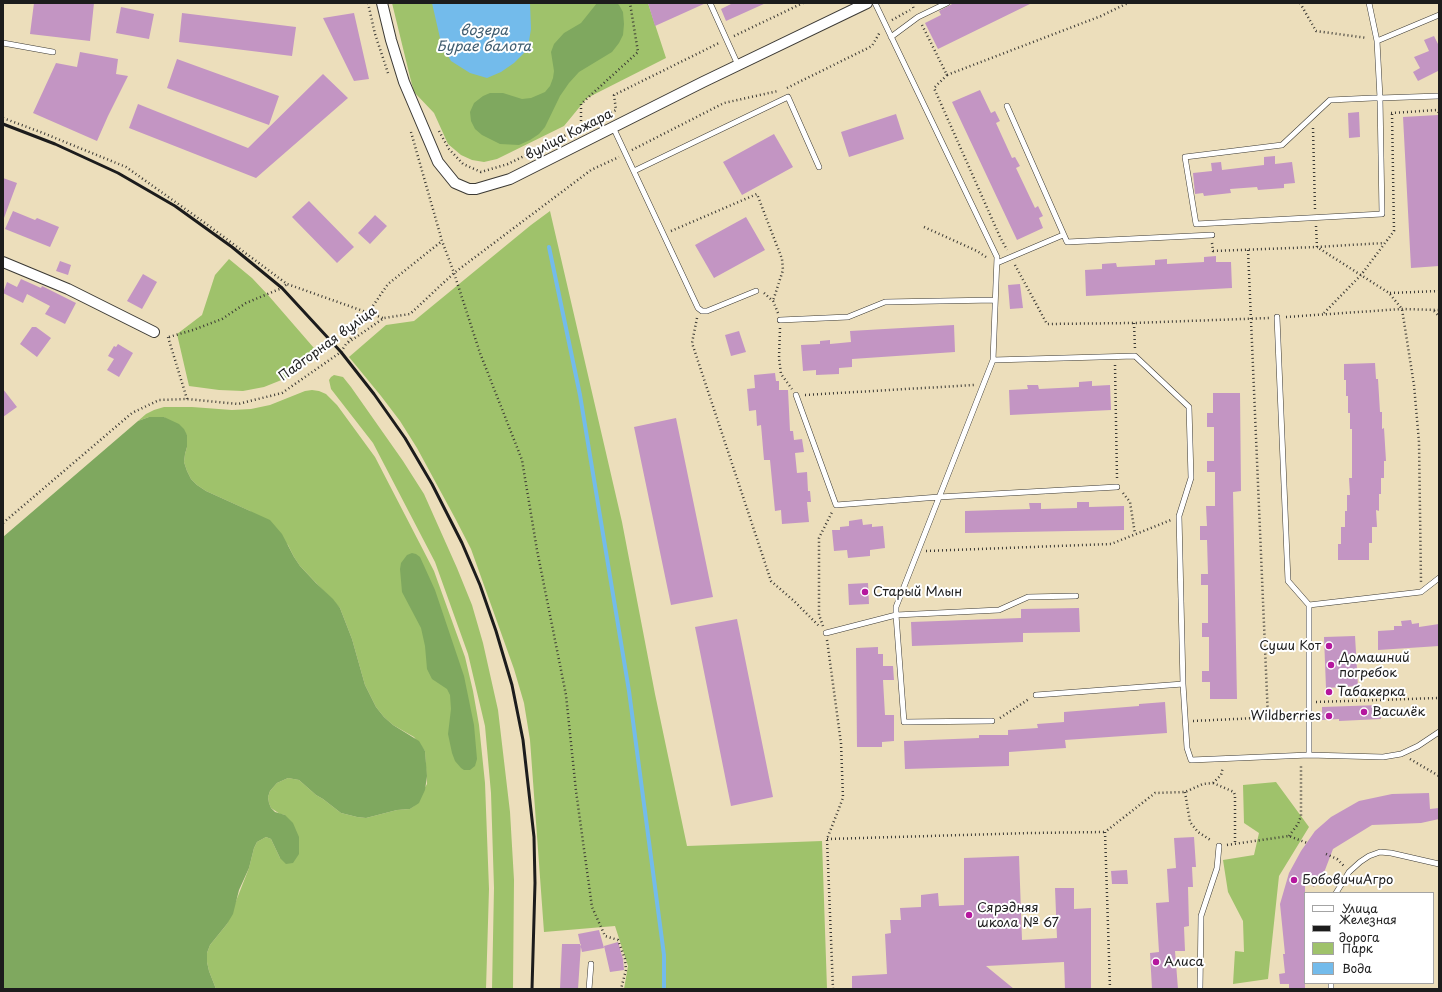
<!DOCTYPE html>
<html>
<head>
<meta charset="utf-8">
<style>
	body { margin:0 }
	#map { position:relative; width:1442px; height:992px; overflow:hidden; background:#ecdebb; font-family:"Playpen Sans",sans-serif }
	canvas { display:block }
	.frame { position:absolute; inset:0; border:4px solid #1c1c1c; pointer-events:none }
	.legend { position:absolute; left:1304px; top:892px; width:130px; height:92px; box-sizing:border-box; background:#fff; border:1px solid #a4a4a4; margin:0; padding:5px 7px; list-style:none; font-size:12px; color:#1c1c1c }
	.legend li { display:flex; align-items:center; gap:8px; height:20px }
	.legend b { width:20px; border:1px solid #a4a4a4 }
</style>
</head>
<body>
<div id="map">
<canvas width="1442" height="992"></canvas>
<div class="frame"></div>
<ul class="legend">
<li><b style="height:5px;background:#fff"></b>Улица</li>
<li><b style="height:5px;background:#1c1c1c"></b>Железная дорога</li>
<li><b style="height:11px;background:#9fc26b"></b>Парк</li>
<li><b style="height:11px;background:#73bbeb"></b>Вода</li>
</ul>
</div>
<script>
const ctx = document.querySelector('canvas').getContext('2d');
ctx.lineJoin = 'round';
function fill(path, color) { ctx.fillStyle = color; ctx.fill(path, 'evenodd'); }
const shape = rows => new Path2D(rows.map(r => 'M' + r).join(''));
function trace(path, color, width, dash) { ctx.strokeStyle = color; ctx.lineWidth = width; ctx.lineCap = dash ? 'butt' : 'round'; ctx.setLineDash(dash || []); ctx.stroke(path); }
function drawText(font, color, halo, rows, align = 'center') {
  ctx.font = font + ' "Playpen Sans",sans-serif'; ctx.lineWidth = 4; ctx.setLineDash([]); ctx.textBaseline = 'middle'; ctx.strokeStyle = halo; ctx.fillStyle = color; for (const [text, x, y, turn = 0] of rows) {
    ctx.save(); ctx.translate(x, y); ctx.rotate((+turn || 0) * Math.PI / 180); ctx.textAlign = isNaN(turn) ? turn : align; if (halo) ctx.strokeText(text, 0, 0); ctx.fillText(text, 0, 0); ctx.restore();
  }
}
fill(shape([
	[392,3,648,3,666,58,587,98,564,126,497,159,484,162,472,160,461,155,448,144,434,113,414,92,410,77],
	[550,211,622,522,655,694,687,846,822,841,827,989,624,989,628,966,615,926,544,932,530,740,524,703,514,669,471,549,455,518,417,448,400,421,381,396,349,357,386,325,414,321,531,225],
	[229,259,252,278,268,295,320,355,284,379,264,387,243,391,219,390,189,386,177,334,202,315,215,275],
	[334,375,343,377,351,387,403,461,424,494,457,568,472,605,483,643,498,710,510,812,514,880,513,989,492,989,494,888,491,793,485,726,468,654,435,562,373,443,331,389,329,380,331,377],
	[312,390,319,391,326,394,337,405,375,457,434,571,465,657,473,691,479,725,485,783,489,889,486,989,216,989,209,971,207,962,207,953,210,945,227,924,249,868,254,848,257,842,266,837,271,839,280,858,285,815,280,814,271,808,269,803,268,797,270,791,277,783,288,778,299,780,316,795,323,799,341,813,357,817,366,818,397,810,410,809,414,806,427,784,425,751,414,737,393,725,384,717,376,707,365,685,352,639,340,608,300,566,294,557,288,545,250,511,206,491,197,485,191,479,187,471,184,462,185,454,187,447,187,435,164,417,149,417,138,421,146,414,154,410,164,407,192,407,232,410,251,409,270,405,305,391],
	[1276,782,1309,827,1279,876,1268,979,1233,984,1235,951,1244,952,1243,921,1228,892,1223,860,1254,855,1259,833,1244,823,1243,785]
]), '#9fc26b');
fill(shape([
	[597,3,617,3,619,5,623,12,624,24,623,35,619,43,612,52,579,72,569,83,560,96,545,127,539,134,530,140,519,145,500,144,482,135,475,129,471,121,470,112,474,103,483,96,490,93,503,93,522,99,531,98,545,92,550,86,553,78,554,71,551,52,554,44,564,33,581,23],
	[149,417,164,417,179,424,184,429,187,435,187,447,185,454,184,462,187,471,191,479,197,485,206,491,270,520,282,534,294,557,300,566,316,583,333,599,340,608,352,639,365,685,376,707,384,717,393,725,419,741,425,751,427,776,425,790,419,803,410,809,397,810,366,818,357,817,341,813,323,799,316,795,299,780,288,778,277,783,270,791,268,797,269,803,271,808,275,812,285,815,293,823,299,837,299,854,293,863,286,864,280,858,271,839,266,837,257,842,254,848,249,868,239,890,233,914,227,924,210,945,207,953,207,962,209,971,216,989,3,989,3,537,138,421],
	[412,553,416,554,420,557,435,590,464,676,474,725,477,759,475,766,470,770,464,770,461,768,455,761,452,753,448,734,451,709,450,695,447,689,432,679,427,669,425,646,421,628,402,592,400,569,401,563,407,555]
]), '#7fa85f');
fill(shape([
	[432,3,530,3,531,29,529,41,524,53,514,63,501,72,487,78,470,73,451,61,444,49,440,38]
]), '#73bbeb');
trace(shape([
	[549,247,580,395,629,691,664,955,664,989]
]), '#73bbeb', 4);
fill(shape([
	[34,3,94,3,90,41,30,34],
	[648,3,706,3,655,26],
	[733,3,766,3,726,21,721,9],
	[954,3,1032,3,938,49,925,23,941,15,939,11],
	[121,7,154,14,149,39,116,33],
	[182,13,296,27,292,56,179,42],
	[354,13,369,79,354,81,323,18],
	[1434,36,1439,46,1439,73,1438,71,1418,81,1413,72,1420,68,1414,57,1429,51,1424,40],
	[80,52,118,59,116,74,128,76,108,116,97,141,33,113,56,63,77,67],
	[177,59,279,96,269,125,167,88],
	[323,74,348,98,256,178,129,128,138,104,248,148],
	[980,90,991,113,995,111,1000,121,996,123,1012,158,1015,157,1020,166,1016,168,1035,208,1038,206,1043,216,1039,218,1043,228,1017,240,952,102],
	[1359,112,1360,137,1349,138,1348,113],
	[896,114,904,139,849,157,841,132],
	[1438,115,1439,135,1439,266,1411,268,1403,117],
	[774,134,793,167,742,195,723,162],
	[1275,156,1275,164,1292,162,1295,183,1284,184,1284,188,1258,190,1257,187,1230,189,1231,193,1204,196,1203,193,1195,194,1193,173,1212,171,1211,163,1221,162,1222,170,1264,165,1264,157],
	[3,178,17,183,4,218,3,218],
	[309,201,354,247,337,263,292,217],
	[13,211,35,220,37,218,59,227,50,247,5,229],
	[375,215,387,226,370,244,358,233],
	[746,217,765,250,714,278,695,245],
	[1216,256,1216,262,1231,262,1232,288,1086,296,1085,270,1102,269,1102,264,1116,263,1117,267,1155,265,1155,260,1167,259,1167,264,1204,262,1204,257],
	[60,261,71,265,68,275,56,271],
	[143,274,157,282,142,309,127,301],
	[21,279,41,288,42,286,76,303,65,324,45,314,50,306,27,294,23,303,3,293,7,282,17,287],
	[1020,284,1023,308,1010,309,1008,285],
	[954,325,955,352,852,359,852,367,839,368,839,374,816,375,816,370,803,371,801,345,820,344,820,341,830,340,830,344,851,342,850,331],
	[32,327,36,327,51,338,37,357,20,344],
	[739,331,746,352,731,356,725,335],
	[118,344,133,353,119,377,107,370,114,359,108,356,114,346,116,347],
	[1375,363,1376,379,1378,379,1380,412,1382,412,1382,429,1384,428,1386,461,1384,461,1384,478,1381,478,1381,494,1379,494,1379,511,1376,510,1377,527,1372,527,1372,543,1369,543,1369,560,1338,560,1338,544,1341,544,1341,527,1345,527,1345,511,1347,511,1347,495,1350,495,1349,478,1352,478,1352,429,1350,429,1350,413,1348,413,1348,396,1346,396,1346,380,1344,380,1344,364],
	[775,373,776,381,779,381,779,390,788,390,790,431,793,431,794,440,802,439,804,452,795,453,797,473,807,472,808,491,810,491,811,502,807,502,809,522,782,524,781,510,775,511,770,460,764,460,761,425,757,426,756,410,749,411,747,389,755,388,754,375],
	[1092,381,1092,386,1110,385,1111,410,1010,415,1009,390,1028,389,1027,385,1038,385,1039,389,1079,387,1079,382],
	[3,389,17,407,3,417],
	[1213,393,1240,393,1241,491,1233,492,1237,699,1210,699,1210,682,1202,682,1202,671,1209,671,1209,637,1202,637,1202,623,1208,623,1208,585,1201,585,1201,574,1208,574,1207,540,1200,540,1200,526,1207,526,1206,506,1215,506,1215,472,1207,472,1207,461,1214,461,1214,427,1207,427,1207,413,1213,413],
	[676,418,713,597,671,605,634,427],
	[1077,502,1089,502,1089,507,1124,506,1124,530,965,533,965,511,1030,509,1029,503,1041,503,1041,509,1077,508],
	[862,519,863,525,872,524,872,527,883,526,885,548,870,550,870,556,848,558,847,550,834,551,832,530,840,530,840,527,849,526,849,521],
	[868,583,869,604,849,605,848,584],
	[1079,608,1080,632,1023,633,1023,642,912,646,911,622,1021,618,1021,609],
	[737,619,773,797,731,806,695,627],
	[1411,620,1412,624,1419,623,1419,627,1439,624,1439,646,1378,650,1378,631,1394,630,1394,626,1402,626,1401,621],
	[1355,636,1358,686,1326,688,1324,637],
	[878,647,878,654,883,654,883,666,893,666,894,680,883,680,885,715,894,715,894,741,882,742,882,747,857,747,856,648],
	[1165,702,1167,733,1065,740,1066,748,1009,752,1009,766,905,769,904,741,979,738,979,735,1008,735,1008,730,1038,728,1037,724,1064,722,1064,712,1139,706,1139,704],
	[1380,705,1381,719,1339,721,1339,719,1322,720,1322,707],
	[1429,793,1430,809,1439,808,1439,819,1421,823,1372,825,1333,849,1325,870,1314,887,1305,881,1305,989,1289,989,1289,984,1280,984,1279,974,1285,973,1283,954,1285,954,1280,904,1289,873,1301,851,1315,831,1331,817,1359,801,1392,794],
	[1194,837,1196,867,1192,867,1193,887,1188,887,1189,926,1184,927,1185,951,1175,951,1178,989,1152,989,1150,953,1159,952,1156,903,1169,902,1167,869,1176,868,1174,838],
	[1019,856,1022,940,1057,938,1055,888,1074,888,1074,909,1091,908,1091,989,1065,989,1064,962,986,966,1014,989,852,989,852,976,887,974,885,934,891,933,890,920,901,920,900,908,921,907,921,895,938,893,939,906,964,905,964,858],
	[1127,870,1128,884,1112,884,1111,871],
	[599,930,604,948,582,952,578,934],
	[618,942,623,959,624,970,610,972,604,946],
	[562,944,581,944,578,989,560,989]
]), '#c395c3');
const service = shape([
	[710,3,738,65],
	[875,3,997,257,993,360,1135,356,1189,407,1191,478,1179,516,1183,684,1187,748,1191,760,1309,755,1383,757,1401,754,1418,746,1439,732],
	[1369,3,1377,41,1380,98,1439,96],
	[891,37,918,17,947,3],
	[1377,41,1439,15],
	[3,43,53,52],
	[1373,98,1380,98,1382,214,1196,224,1185,157,1282,145,1330,100,1373,98],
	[1007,106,1067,242,1212,235],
	[613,127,698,308,702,311,707,311,756,291],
	[634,171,788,97,819,167],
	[997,263,1063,235],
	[1277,317,1288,581,1309,605,1309,755],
	[780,320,848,317,885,302,995,300],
	[796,395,836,505,939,497,1117,487],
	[1309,605,1421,592,1439,578],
	[826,633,896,615,999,610,1028,597,1076,596],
	[1036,695,1183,684],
	[992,721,904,722,896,615,896,607,993,360],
	[1336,893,1349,872,1360,862,1369,856,1380,852,1391,853,1439,864],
	[1331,983,1331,989],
	[589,989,591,964],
	[1200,989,1201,916,1217,868,1219,846]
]);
const minor = shape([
	[382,3,391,40,404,82,438,162,455,183,469,189,476,189,510,179,703,82,867,3],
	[3,262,68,289,154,332]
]);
trace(service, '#3b3934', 6);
trace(minor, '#3b3934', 12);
trace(shape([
	[368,3,375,34,388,73],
	[912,3,914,10],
	[1300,3,1316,31,1367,38],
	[892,20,910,10],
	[922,25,947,75,1101,16,1128,3],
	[734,36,803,3],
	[947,75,934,88,1000,237,1007,250],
	[787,88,872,46,880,32],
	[1391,113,1437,110,1439,113],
	[3,118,43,133,126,167,205,223,287,284,383,318],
	[1313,128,1315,209],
	[581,129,581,104,638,52,630,3],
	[439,131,449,149,463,164,481,172,508,164,616,110,614,95,719,43],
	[411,132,442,241,454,273,480,353,522,460,537,550,566,695,576,791,592,907,605,936,618,940,625,959,626,970,621,989],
	[632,150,724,103,778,91],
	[1316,226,1317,247,1389,293,1402,309,1414,385,1419,442,1421,582],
	[924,227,977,251,986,257],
	[671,231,757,194,782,259,783,270,773,301],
	[1212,243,1213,251,1317,247,1384,243],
	[1248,250,1268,718],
	[1015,265,1047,324,1134,323,1269,318],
	[764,293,773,301,778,313],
	[1390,293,1439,291],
	[1434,311,1439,316],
	[1324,313,1361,275,1394,231,1392,113],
	[1286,317,1402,309,1439,310],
	[697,318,692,343,771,581,794,601,820,627],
	[1134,323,1135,349],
	[780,328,779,358,781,374,792,389],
	[168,337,187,399],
	[169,337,193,330,222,319,246,303,282,288,287,284],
	[348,342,388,284,442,241],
	[1115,365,1117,478],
	[805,395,974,385],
	[1123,493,1130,502,1135,534],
	[3,523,132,413,159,400,187,399,238,404,282,393,341,352,346,344,384,318,410,314,454,273,591,170,619,157],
	[926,551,1111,544,1171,520],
	[823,626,819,615,819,538,832,512],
	[827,640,841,743,843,798,827,839,833,989],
	[1316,702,1439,698],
	[1000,718,1029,699],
	[1193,721,1299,716],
	[1410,759,1439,776],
	[1213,783,1234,792,1235,796,1235,844],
	[1185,792,1190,822,1198,832,1212,841],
	[1289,836,1298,824,1301,816,1301,764],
	[827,839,1031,833,1105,832],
	[1227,845,1289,836,1307,843],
	[1326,854,1337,859,1344,866],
	[1110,989,1105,832,1155,793,1185,792,1203,784,1213,783,1221,775,1223,767]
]), '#3b3934', 2.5, [1, 3]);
trace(service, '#fff', 5);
trace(minor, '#fff', 10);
trace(shape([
	[3,124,55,144,118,173,175,206,232,247,282,288,341,352,374,394,405,438,432,484,462,543,480,585,496,631,512,685,523,740,534,837,535,883,532,989]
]), '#1c1c1c', 3);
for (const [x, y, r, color] of [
	[865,592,4,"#b5179e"],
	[1329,646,4,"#b5179e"],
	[1331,665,4,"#b5179e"],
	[1329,692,4,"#b5179e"],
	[1364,712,4,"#b5179e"],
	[1329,716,4,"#b5179e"],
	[1294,880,4,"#b5179e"],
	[969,915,4,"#b5179e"],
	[1156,962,4,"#b5179e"]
]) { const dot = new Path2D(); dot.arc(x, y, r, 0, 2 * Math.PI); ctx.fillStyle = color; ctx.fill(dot); trace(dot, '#fff', 1.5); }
drawText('13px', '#1c1c1c', '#fff', [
	["вуліца Кожара",569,135,-27],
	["Падгорная вуліца",328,344,-36]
]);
drawText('13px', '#1c1c1c', '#fff', [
	["Старый Млын",873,592],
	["Суши Кот",1321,646,"right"],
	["Домашний",1339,658],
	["погребок",1339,673],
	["Табакерка",1337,692],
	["Василёк",1372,712],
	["Wildberries",1321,716,"right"],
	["БобовичиАгро",1302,880],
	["Сярэдняя",977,908],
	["школа № 67",977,923],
	["Алиса",1164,962]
], 'left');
drawText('italic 14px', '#3f5c6f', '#fff', [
	["возера",484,31],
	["Бурае балота",484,47]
]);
</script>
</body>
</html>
